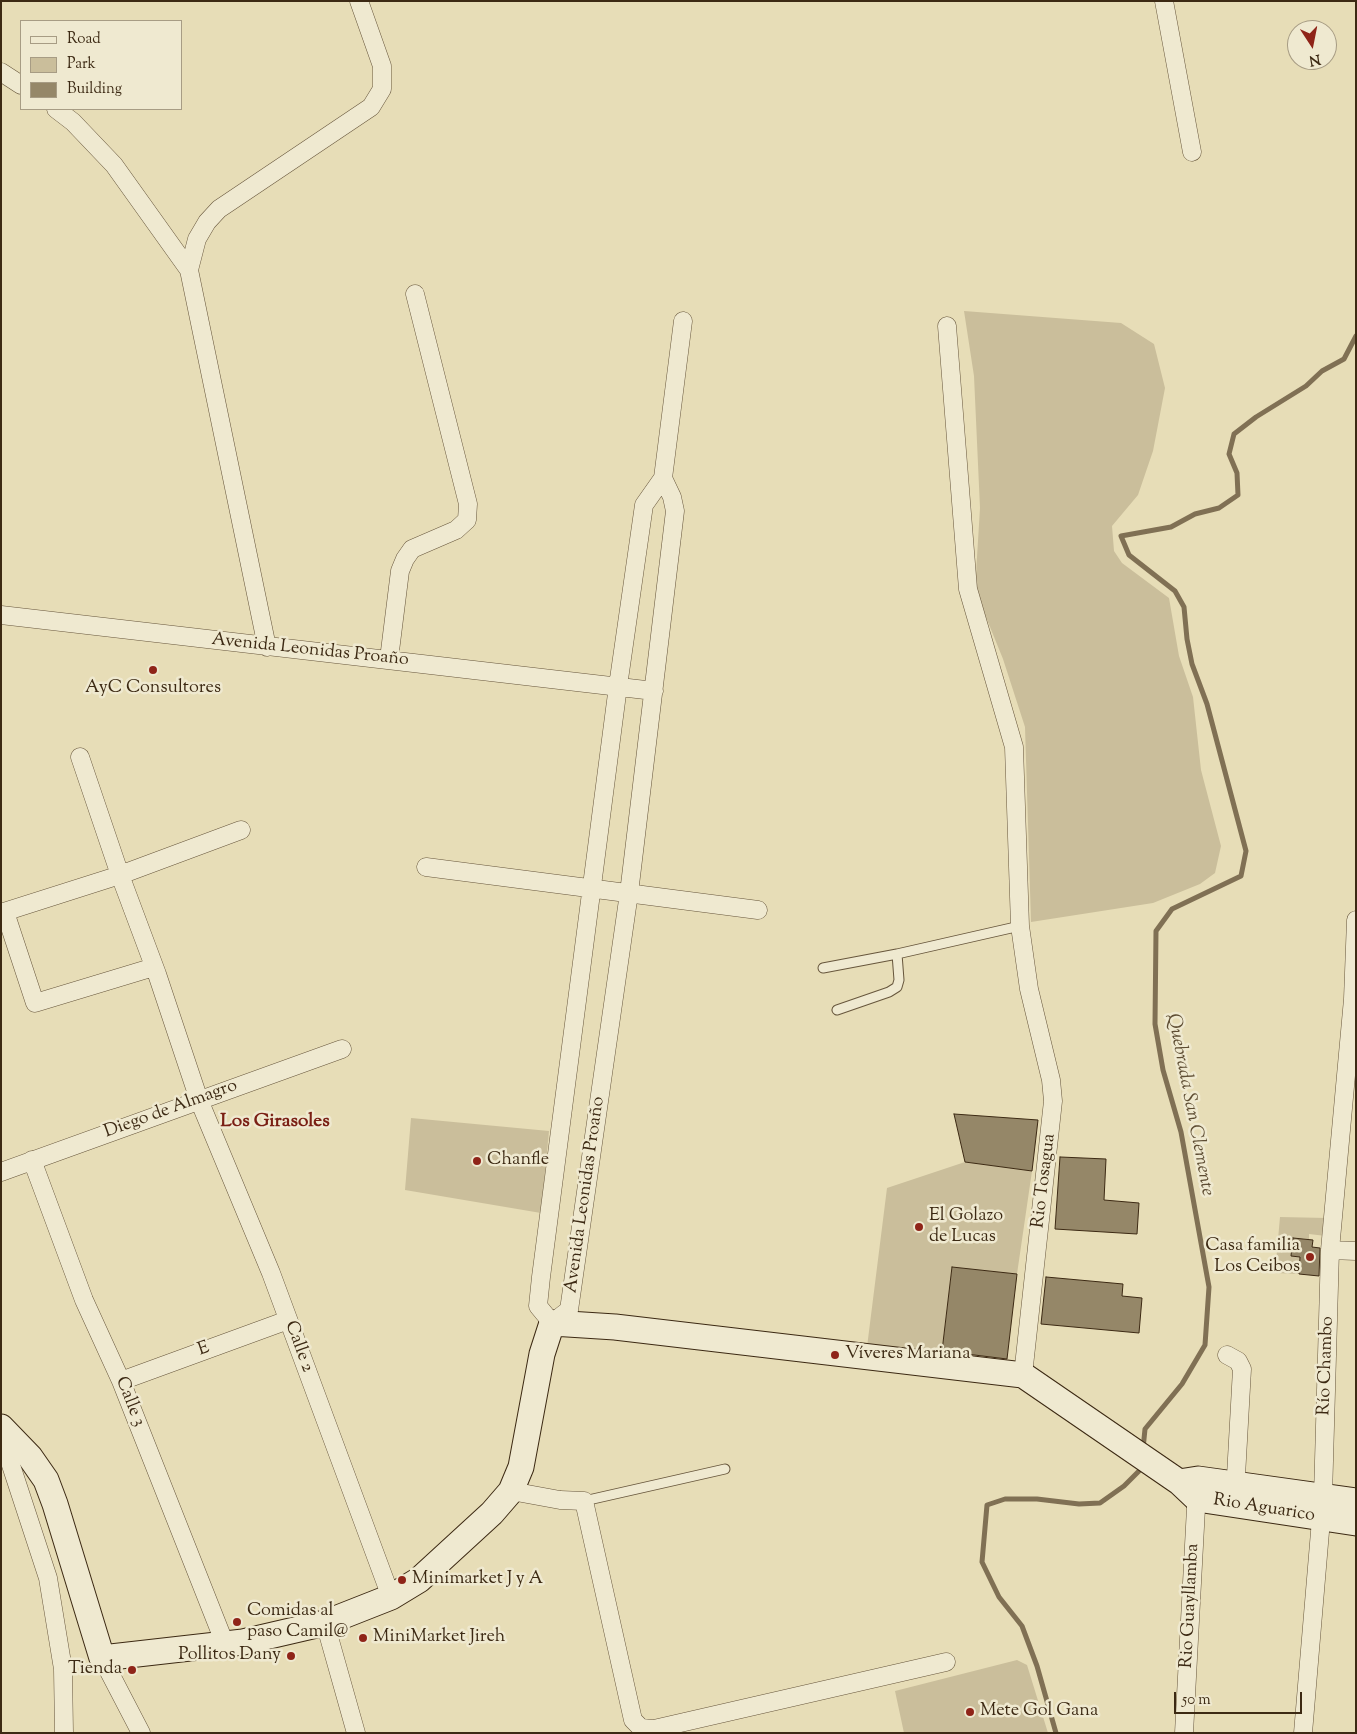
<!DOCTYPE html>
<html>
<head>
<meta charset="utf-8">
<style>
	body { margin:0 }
	#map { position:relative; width:1357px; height:1734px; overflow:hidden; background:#e7ddb7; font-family:"Sorts Mill Goudy",serif }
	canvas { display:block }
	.frame { position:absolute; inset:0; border:2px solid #3c2913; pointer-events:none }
	.legend { position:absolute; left:20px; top:20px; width:162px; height:90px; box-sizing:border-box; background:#efe9d0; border:1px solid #a79c84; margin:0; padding:6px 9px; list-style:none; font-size:15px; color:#3c2913 }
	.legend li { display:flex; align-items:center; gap:10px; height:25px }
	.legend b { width:25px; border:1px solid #a79c84 }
	.north { position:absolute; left:1287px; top:20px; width:50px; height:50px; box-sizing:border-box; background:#efe9d0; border:1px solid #a79c84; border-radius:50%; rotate:169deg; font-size:14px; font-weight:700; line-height:20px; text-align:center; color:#3c2913 }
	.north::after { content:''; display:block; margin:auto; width:18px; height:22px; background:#8f2418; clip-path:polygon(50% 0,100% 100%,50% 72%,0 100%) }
	.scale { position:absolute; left:1174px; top:1692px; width:128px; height:22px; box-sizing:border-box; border:2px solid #3c2913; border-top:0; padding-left:6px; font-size:15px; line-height:18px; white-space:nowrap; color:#3c2913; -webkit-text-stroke:4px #efe9d0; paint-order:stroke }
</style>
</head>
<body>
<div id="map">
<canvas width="1357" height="1734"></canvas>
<div class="frame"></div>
<ul class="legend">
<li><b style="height:6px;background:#efe9d0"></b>Road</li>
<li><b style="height:14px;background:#cabe9b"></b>Park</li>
<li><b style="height:14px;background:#958768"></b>Building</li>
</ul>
<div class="north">N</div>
<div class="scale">50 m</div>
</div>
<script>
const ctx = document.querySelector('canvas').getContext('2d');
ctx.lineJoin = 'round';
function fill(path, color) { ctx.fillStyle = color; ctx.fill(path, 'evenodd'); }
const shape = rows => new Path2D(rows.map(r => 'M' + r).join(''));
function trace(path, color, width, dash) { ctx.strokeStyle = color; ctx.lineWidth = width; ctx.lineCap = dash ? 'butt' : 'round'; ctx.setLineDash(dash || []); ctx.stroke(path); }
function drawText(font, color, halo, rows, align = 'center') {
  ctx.font = font + ' "Sorts Mill Goudy",serif'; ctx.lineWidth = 5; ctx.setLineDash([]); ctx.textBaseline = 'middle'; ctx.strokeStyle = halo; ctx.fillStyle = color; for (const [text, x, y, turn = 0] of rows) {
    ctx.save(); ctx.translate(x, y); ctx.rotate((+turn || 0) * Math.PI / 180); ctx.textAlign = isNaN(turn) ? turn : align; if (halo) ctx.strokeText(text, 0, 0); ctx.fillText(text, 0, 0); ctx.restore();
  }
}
fill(shape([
	[964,311,1121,323,1154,344,1165,388,1153,451,1138,495,1112,526,1114,551,1122,563,1169,598,1179,656,1193,697,1201,770,1221,846,1215,873,1200,884,1153,903,1031,922,1025,727,1003,659,975,590,980,508,974,376],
	[411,1118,549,1131,541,1213,405,1190],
	[965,1162,1032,1171,1017,1274,952,1267,941,1356,867,1347,887,1188],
	[1280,1217,1327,1218,1326,1236,1309,1234,1309,1239,1293,1238,1291,1256,1300,1257,1299,1274,1275,1273],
	[1017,1660,1027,1665,1048,1733,904,1733,895,1691]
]), '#cabe9b');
trace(shape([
	[1143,1449,1145,1429,1182,1384,1205,1345,1209,1287,1181,1132,1163,1070,1155,1024,1156,931,1172,909,1241,876,1246,851,1207,704,1192,664,1187,639,1184,607,1175,591,1129,555,1121,536,1171,527,1195,514,1219,508,1238,495,1237,473,1229,454,1234,434,1256,417,1306,386,1322,371,1344,359,1356,336],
	[1056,1733,1037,1666,1022,1626,999,1597,982,1562,987,1505,1005,1499,1037,1499,1079,1504,1100,1503,1124,1486,1141,1469,1141,1465]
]), '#807054', 5);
const building = shape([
	[954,1114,1038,1120,1032,1171,965,1162,954,1114],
	[1060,1157,1106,1159,1104,1200,1139,1203,1137,1234,1055,1229,1060,1157],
	[1293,1238,1313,1240,1312,1247,1320,1248,1319,1276,1299,1274,1300,1257,1291,1256,1293,1238],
	[952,1267,1017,1274,1007,1359,942,1351,952,1267],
	[1046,1277,1123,1284,1122,1296,1142,1298,1139,1333,1041,1324,1046,1277]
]);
fill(building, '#958768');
trace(building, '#3c2913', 1);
const lane = shape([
	[823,968,897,954],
	[837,1010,889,992,897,987,899,980,897,954,1020,926],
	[584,1501,725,1469]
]);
const street = shape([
	[1164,1,1192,152],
	[1,72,21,85],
	[56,109,73,122,114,165,189,270],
	[947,326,968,589,1014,747,1020,926,1029,989,1051,1080,1053,1101,1023,1375],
	[663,478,672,497,675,511,629,893,569,1310,552,1323,538,1306,541,1277,618,686,644,505,663,478,683,321],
	[1,615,654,691],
	[267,647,189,270,197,239,207,222,219,209,371,107,382,89,382,66,359,1],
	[389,659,400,571,405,559,412,549,456,530,467,520,468,504,415,294],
	[80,757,120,875,157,974,199,1100,271,1273,391,1597],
	[426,867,758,910],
	[5,912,35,1003,154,967],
	[1,913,120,875,241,830],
	[32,1160,84,1300,121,1381,225,1644],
	[1,1172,342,1049],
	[1330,1250,1356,1251],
	[1227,1355,1238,1361,1242,1369,1235,1494],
	[121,1381,288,1320],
	[3,1429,7,1453,48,1578,63,1669,64,1733],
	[511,1491,560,1500,584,1501,633,1720,641,1728,654,1729,946,1662],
	[325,1623,356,1733],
	[102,1658,141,1733],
	[1184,1733,1197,1489],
	[1303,1733,1323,1496,1330,1250,1353,999,1356,920]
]);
const secondary = shape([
	[1,1427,30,1457,46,1480,55,1504,102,1658,243,1642,325,1623,391,1597,419,1580,492,1513,511,1491,521,1467,542,1354,552,1323,615,1327,1023,1375,1179,1482,1197,1499,1356,1523],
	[1179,1482,1198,1479,1356,1501]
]);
trace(lane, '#67563c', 11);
trace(street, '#67563c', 19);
trace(secondary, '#3c2913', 27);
trace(lane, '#efe9d0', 9);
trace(street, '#efe9d0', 18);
trace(secondary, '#efe9d0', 25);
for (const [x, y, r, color] of [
	[153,670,5,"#8f2418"],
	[477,1161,5,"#8f2418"],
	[919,1227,5,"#8f2418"],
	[1310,1257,5,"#8f2418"],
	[835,1355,5,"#8f2418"],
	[402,1580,5,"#8f2418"],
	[237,1622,5,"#8f2418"],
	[363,1638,5,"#8f2418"],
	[291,1656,5,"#8f2418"],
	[132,1670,5,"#8f2418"],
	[970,1712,5,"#8f2418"]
]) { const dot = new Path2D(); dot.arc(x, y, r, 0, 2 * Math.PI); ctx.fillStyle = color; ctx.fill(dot); trace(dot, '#efe9d0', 2); }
drawText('18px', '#3c2913', '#efe9d0', [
	["Avenida Leonidas Proaño",310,651,6],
	["Diego de Almagro",171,1110,-20],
	["Rio Tosagua",1045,1181,-83],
	["Avenida Leonidas Proaño",586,1195,-82],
	["Calle 2",298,1347,70],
	["E",204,1350,-20],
	["Río Chambo",1327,1366,-88],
	["Calle 3",129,1402,68],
	["Rio Aguarico",1264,1509,9],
	["Rio Guayllamba",1191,1606,-87]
]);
drawText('18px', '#3c2913', '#efe9d0', [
	["AyC Consultores",153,689,"center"],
	["Chanfle",487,1161],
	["El Golazo",929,1217],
	["de Lucas",929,1238],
	["Casa familia",1300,1247,"right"],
	["Los Ceibos",1300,1268,"right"],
	["Víveres Mariana",845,1355],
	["Minimarket J y A",412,1580],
	["Comidas al",247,1612],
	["paso Camil@",247,1633],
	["MiniMarket Jireh",373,1638],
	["Pollitos Dany",281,1656,"right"],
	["Tienda",122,1670,"right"],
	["Mete Gol Gana",980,1712]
], 'left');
drawText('italic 19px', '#5e4d33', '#efe9d0', [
	["Quebrada San Clemente",1189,1105,79]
]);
drawText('bold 19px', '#7a1f14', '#efe9d0', [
	["Los Girasoles",275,1123]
]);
</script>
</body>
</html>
